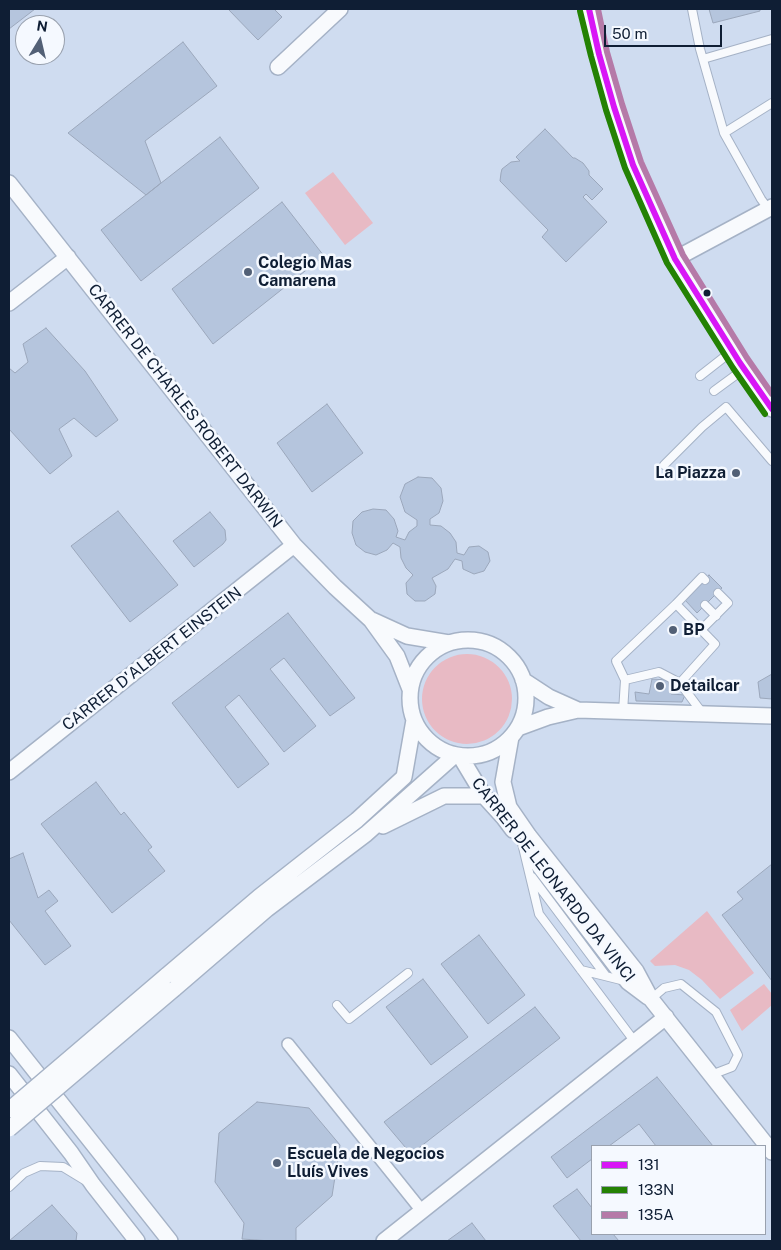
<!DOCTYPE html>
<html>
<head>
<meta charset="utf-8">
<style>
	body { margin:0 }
	#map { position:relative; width:781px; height:1250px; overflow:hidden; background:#cfdcf0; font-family:"Public Sans",sans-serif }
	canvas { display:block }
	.frame { position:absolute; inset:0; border:10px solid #0f1e34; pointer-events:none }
	.legend { position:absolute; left:591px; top:1145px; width:175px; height:90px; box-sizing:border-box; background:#f5f9ff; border:1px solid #99a1ae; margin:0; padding:6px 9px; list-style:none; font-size:15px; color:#0f1e34 }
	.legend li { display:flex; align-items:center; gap:10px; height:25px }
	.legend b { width:25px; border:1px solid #99a1ae }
	.north { position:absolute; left:15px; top:15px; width:50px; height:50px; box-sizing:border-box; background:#f5f9ff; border:1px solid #99a1ae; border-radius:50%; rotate:9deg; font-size:14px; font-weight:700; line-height:20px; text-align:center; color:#0f1e34 }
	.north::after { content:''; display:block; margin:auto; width:18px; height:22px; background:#526076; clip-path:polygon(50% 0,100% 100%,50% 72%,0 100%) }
	.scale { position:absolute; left:604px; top:25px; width:118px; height:22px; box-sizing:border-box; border:2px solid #0f1e34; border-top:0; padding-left:6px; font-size:15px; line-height:18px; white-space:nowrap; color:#0f1e34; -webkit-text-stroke:4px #f5f9ff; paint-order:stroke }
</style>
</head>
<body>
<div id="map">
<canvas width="781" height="1250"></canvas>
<div class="frame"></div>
<ul class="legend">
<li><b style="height:6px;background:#d816f6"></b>131</li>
<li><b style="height:6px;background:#248204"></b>133N</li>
<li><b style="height:6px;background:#b57aa8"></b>135A</li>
</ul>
<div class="north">N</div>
<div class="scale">50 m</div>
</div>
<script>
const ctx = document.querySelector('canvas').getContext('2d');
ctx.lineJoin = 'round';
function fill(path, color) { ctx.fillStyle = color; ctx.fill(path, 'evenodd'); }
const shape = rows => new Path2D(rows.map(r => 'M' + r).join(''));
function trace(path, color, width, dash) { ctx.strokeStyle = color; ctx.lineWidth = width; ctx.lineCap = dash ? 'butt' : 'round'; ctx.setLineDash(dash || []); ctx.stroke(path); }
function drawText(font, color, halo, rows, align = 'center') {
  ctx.font = font + ' "Public Sans",sans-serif'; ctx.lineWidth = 5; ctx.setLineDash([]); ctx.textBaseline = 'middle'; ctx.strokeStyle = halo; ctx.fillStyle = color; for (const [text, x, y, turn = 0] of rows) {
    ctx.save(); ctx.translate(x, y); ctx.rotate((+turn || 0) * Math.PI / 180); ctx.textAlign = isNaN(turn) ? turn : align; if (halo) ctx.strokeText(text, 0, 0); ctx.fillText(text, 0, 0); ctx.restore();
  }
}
fill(shape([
	[333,172,373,223,345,245,305,193],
	'422 699a45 45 0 1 1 90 0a45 45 0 1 1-90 0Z',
	[707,911,754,973,720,999,702,980,689,970,675,965,655,966,650,961],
	[764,984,772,994,772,1005,742,1031,730,1010]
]), '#e8bac4');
const building = shape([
	[9,9,35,9,9,29,9,9],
	[228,9,274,9,282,17,258,40,228,9],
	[709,9,760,9,760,11,713,23,709,9],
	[183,42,217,86,145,141,161,183,146,195,68,133,183,42],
	[545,129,573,158,575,158,583,163,589,171,589,175,603,189,592,200,586,194,583,197,607,222,566,262,542,237,548,230,500,181,501,173,502,169,511,162,520,161,516,157,545,129],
	[220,137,259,188,141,281,101,230,220,137],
	[282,202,324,256,213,344,172,289,282,202],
	[46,328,85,371,118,420,96,437,74,418,59,429,72,456,50,474,9,429,9,368,15,373,28,362,23,344,46,328],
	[327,404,363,453,312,492,277,443,327,404],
	[418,477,432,478,441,488,443,501,439,513,430,519,430,525,441,526,450,533,456,542,457,553,464,555,469,547,479,546,488,552,490,561,484,571,474,574,463,569,462,561,455,559,448,569,432,578,436,586,435,594,425,601,415,601,407,594,406,583,413,575,406,568,401,558,400,547,393,543,387,550,376,555,365,552,356,545,352,533,353,521,362,512,373,509,386,510,394,519,398,531,396,537,405,540,409,532,417,526,417,520,405,512,400,497,405,484,418,477],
	[118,511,178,585,130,622,71,546,118,511],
	[210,512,225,530,226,540,223,544,194,567,173,541,210,512],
	[709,575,722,588,697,613,685,600,709,575],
	[288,613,355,698,330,716,284,658,270,669,316,726,284,752,239,695,225,707,269,764,238,788,172,703,288,613],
	[772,674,772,699,760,698,758,682,772,674],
	[652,679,668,680,671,694,685,695,682,702,636,701,635,692,649,694,652,679],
	[96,782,121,815,124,812,152,847,148,850,165,871,112,913,41,824,96,782],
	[23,853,38,898,49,890,58,901,45,911,71,946,45,965,9,920,9,859,23,853],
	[772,864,772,981,722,915,743,899,737,892,772,864],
	[479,935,525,995,488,1024,441,964,479,935],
	[423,979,468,1037,431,1065,386,1007,423,979],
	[535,1007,560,1038,411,1154,384,1122,535,1007],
	[657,1077,713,1146,656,1146,639,1124,609,1146,592,1146,592,1159,567,1178,551,1157,657,1077],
	[257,1102,309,1108,340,1145,332,1196,296,1228,296,1241,271,1241,242,1239,244,1223,215,1182,219,1133,257,1102],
	[577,1189,592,1208,592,1234,613,1234,619,1241,581,1241,553,1206,577,1189],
	[52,1205,77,1233,76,1241,9,1241,52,1205],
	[472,1223,486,1241,447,1241,472,1223]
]);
fill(building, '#b5c5dd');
trace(building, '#9ba7bb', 1);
const service = shape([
	[692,9,700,49,724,133,761,199,769,210],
	[703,59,772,39],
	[724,133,772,103],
	[700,376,732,351],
	[714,391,744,369],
	[664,465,702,427,726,407,772,461],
	[676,604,702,577,705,580],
	[705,605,716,616],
	[701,630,728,603,718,593],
	[625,680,659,672,680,683],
	[623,712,625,680,616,661,676,604,715,644,680,683,703,714],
	[522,843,539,914,635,1042],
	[532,877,606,976],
	[581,970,625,981],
	[651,999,664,988,681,984,716,1012,738,1055,732,1067,711,1075],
	[337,1005,349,1019,408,973],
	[9,1187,24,1173,40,1166,63,1167,86,1181]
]);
const pedestrian = shape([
	[288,1044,422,1211]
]);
const minor = shape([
	[589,9,599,54,614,107,633,165,647,197,675,259,740,363,772,409],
	[278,67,340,9],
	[9,183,294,545,335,587,371,620,397,656,410,689],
	[675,259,772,207],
	[9,303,68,257],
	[372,620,407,636,449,643],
	'410 698a58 58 0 1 1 116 0a58 58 0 1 1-116 0Z',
	[523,680,549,697,578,710],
	[518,728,548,717,578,710,772,716],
	[511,737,503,782,509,807,529,836,636,971,651,999,772,1152],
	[460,756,484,796,504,818,513,830],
	[9,772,294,545],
	[383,826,444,796,484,796],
	[531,855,628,982,648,997],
	[166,976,259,897,357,820,404,777,414,720],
	[174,989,267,909,366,834,455,755],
	[9,1038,170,1241],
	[9,1074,71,1153,93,1185,137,1241],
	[384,1241,666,1017]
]);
trace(service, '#a5b2c6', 10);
trace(pedestrian, '#a5b2c6', 14);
trace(minor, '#a5b2c6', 18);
trace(service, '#f8fafd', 8);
trace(pedestrian, '#f8fafd', 11);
trace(minor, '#f8fafd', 15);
const minorBridge = shape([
	[9,1110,166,976],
	[9,1129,174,989]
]);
trace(minorBridge, '#a5b2c6', 18, []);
trace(minorBridge, '#f8fafd', 15);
trace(shape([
	[589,9,599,54,614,107,633,165,675,259,740,363,772,409]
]), '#d816f6', 6);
trace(shape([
	[580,11,591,56,606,110,625,168,667,263,733,368,765,414]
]), '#248204', 6);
trace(shape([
	[598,9,607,52,622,104,641,162,683,255,747,358,772,394]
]), '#b57aa8', 6);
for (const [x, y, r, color] of [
	[248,272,5,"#526076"],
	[707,293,4.5,"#0f1e34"],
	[736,473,5,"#526076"],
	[673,630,5,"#526076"],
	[660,686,5,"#526076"],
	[277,1163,5,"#526076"]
]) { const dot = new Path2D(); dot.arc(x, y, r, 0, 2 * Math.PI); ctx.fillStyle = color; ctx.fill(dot); trace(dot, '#f5f9ff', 2); }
drawText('bold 16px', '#0f1e34', '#f5f9ff', [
	["Colegio Mas",258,263],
	["Camarena",258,281],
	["La Piazza",726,473,"right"],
	["BP",683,630],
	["Detailcar",670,686],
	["Escuela de Negocios",287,1154],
	["Lluís Vives",287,1172]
], 'left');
drawText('16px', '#0f1e34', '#f5f9ff', [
	["CARRER DE CHARLES ROBERT DARWIN",185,406,52],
	["CARRER D'ALBERT EINSTEIN",152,659,-38],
	["CARRER DE LEONARDO DA VINCI",553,880,52]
]);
</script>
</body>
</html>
